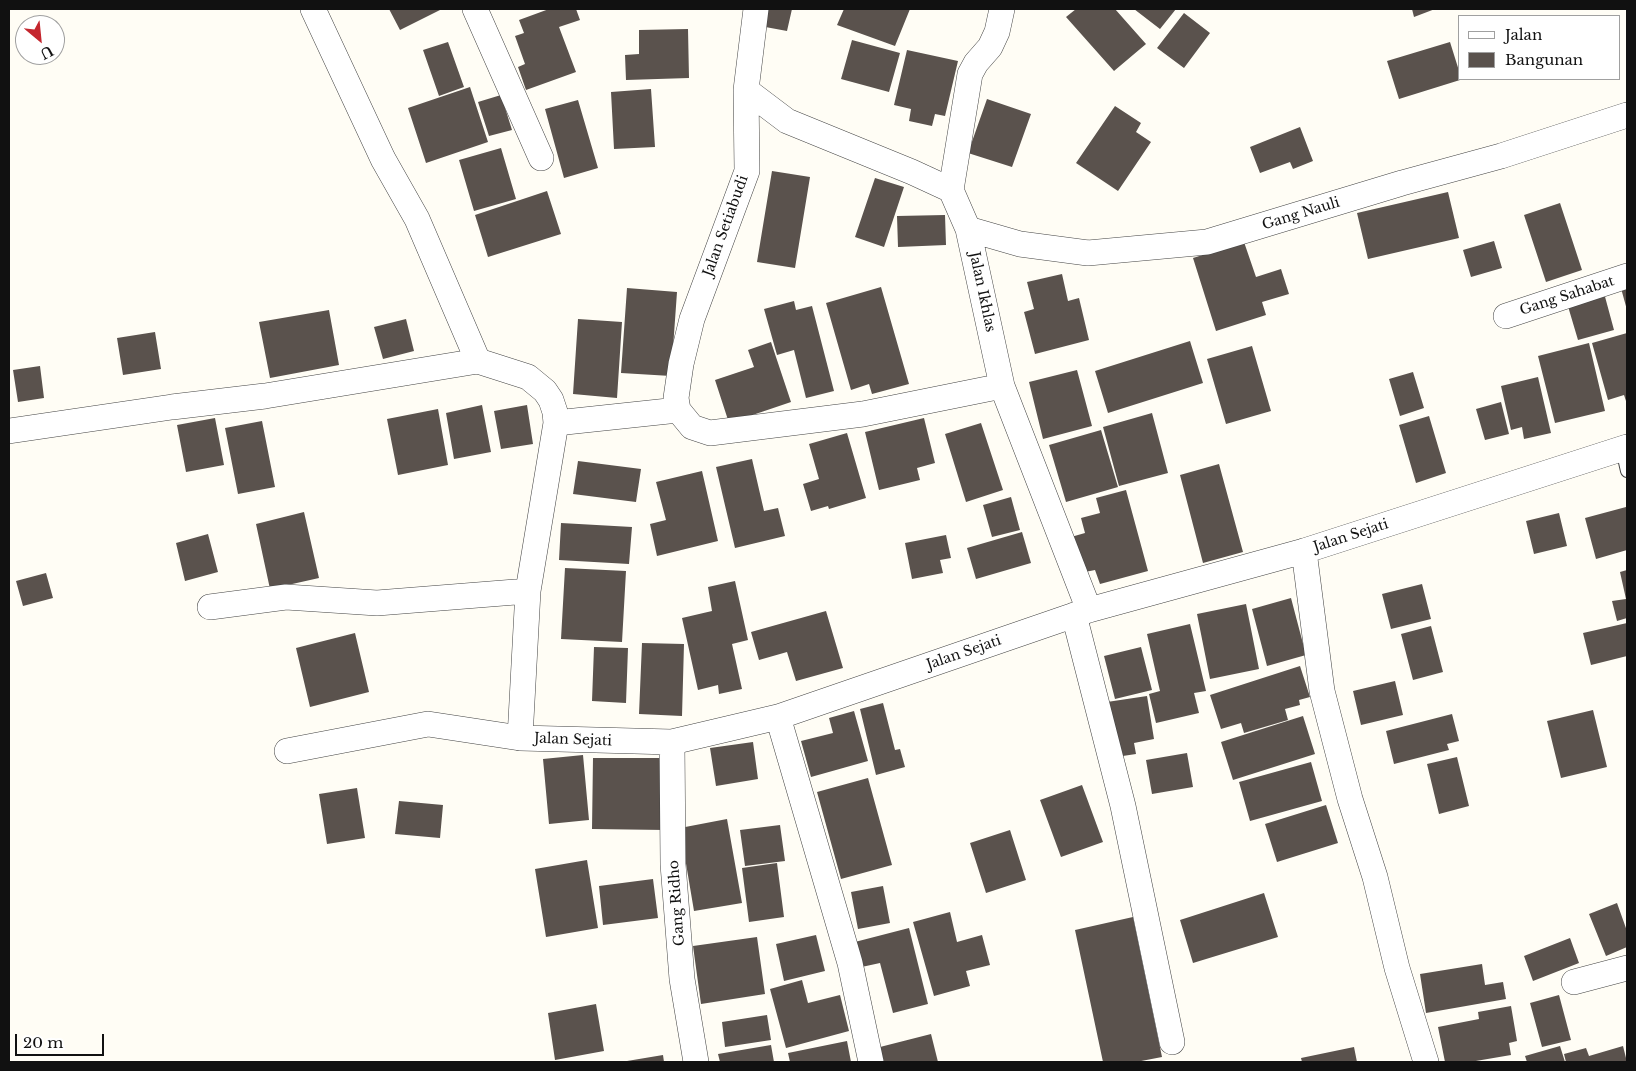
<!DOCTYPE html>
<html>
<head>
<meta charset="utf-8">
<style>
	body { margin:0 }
	#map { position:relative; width:1636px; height:1071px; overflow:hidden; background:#fffdf5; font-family:"Libre Baskerville",serif }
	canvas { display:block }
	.frame { position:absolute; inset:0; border:10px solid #111; pointer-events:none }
	.legend { position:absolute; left:1458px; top:15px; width:162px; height:65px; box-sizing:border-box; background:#fff; border:1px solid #a0a0a0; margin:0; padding:6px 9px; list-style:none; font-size:15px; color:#111 }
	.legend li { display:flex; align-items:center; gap:10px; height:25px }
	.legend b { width:25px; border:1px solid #a0a0a0 }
	.north { position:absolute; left:15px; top:15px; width:50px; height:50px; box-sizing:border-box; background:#fff; border:1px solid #a0a0a0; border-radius:50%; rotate:152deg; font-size:14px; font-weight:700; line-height:20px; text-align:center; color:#111 }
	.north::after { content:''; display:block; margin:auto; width:18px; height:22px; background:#c4262e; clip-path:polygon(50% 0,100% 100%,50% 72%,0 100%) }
	.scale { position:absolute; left:15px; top:1034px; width:89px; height:22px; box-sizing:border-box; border:2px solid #111; border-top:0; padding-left:6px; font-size:15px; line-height:18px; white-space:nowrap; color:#111; -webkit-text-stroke:4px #fff; paint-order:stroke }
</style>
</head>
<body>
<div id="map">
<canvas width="1636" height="1071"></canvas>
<div class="frame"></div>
<ul class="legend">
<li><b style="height:6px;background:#fff"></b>Jalan</li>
<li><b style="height:14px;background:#5a524d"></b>Bangunan</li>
</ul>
<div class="north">U</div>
<div class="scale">20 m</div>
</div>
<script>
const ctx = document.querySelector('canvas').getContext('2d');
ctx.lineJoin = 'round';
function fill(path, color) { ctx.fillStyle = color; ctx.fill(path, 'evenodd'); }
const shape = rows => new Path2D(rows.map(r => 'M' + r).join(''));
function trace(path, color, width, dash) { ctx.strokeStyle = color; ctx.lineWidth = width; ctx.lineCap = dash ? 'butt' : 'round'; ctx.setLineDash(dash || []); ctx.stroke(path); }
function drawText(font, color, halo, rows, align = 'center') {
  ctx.font = font + ' "Libre Baskerville",serif'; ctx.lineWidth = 5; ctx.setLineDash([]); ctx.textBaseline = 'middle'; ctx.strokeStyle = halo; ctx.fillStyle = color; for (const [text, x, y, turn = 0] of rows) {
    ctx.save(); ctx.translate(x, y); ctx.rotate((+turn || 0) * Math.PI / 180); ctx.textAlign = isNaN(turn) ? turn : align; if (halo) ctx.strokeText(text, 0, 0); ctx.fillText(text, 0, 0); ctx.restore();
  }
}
fill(shape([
	[389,9,442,9,400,30],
	[549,9,576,9,580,20,559,27,576,72,526,90,518,67,525,64,515,36,524,33,519,20],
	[763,9,792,9,787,31,760,26],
	[844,9,910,9,895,46,837,25],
	[1076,9,1115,9,1146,44,1114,71,1066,17],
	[1134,9,1176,9,1160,29],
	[1412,9,1435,9,1414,17],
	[1184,13,1210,33,1184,68,1157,48],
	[688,29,689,78,626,80,625,55,639,54,639,30],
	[852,40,900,53,889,92,841,79],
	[448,42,464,87,439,96,423,50],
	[1450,42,1460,74,1460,80,1399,99,1387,61],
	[907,50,958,61,945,116,935,114,932,126,909,121,911,109,894,105],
	[470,87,488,142,426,163,408,108],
	[651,89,655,147,614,149,611,92],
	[501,95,512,130,489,136,478,102],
	[987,99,1031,114,1012,167,968,153],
	[578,100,598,168,564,178,545,109],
	[1115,106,1141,123,1136,132,1151,142,1118,191,1076,163],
	[1300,127,1313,161,1293,169,1290,162,1260,173,1250,147],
	[501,148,516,199,474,211,459,160],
	[772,171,810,177,795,268,757,262],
	[875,178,904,187,884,247,855,237],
	[547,191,561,234,488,257,475,215],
	[1448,192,1459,238,1368,259,1357,213],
	[1560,203,1582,270,1546,282,1524,215],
	[945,215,946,245,898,247,897,216],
	[1494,241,1502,268,1471,277,1463,250],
	[1244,242,1256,277,1281,269,1289,294,1262,302,1266,315,1216,331,1193,258],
	[1062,274,1068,301,1079,298,1089,340,1035,354,1024,312,1034,309,1027,282],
	[1627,279,1627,310,1619,281],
	[881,287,909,384,872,394,869,384,851,390,826,303],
	[627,288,677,292,671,376,621,373],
	[1604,293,1614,330,1578,340,1567,303],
	[794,301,796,310,812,306,834,391,806,398,794,350,777,355,764,309],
	[329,310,339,365,270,378,259,322],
	[406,319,414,351,383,359,374,327],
	[578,319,622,322,617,398,573,394],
	[155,332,161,369,123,375,117,338],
	[1627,333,1627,404,1624,395,1608,400,1592,343],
	[1190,341,1203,383,1108,413,1095,371],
	[771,342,791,402,729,423,715,380,754,367,748,350],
	[1589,343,1605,411,1555,423,1538,356],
	[1252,346,1271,411,1226,424,1207,359],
	[40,366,44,398,18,402,13,370],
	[1077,370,1092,426,1043,439,1029,382],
	[1413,372,1424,408,1400,416,1389,379],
	[1538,377,1551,433,1524,439,1522,427,1511,430,1501,386],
	[1501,402,1509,434,1485,440,1476,409],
	[482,405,491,452,454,459,446,413],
	[527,405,533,444,501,449,494,411],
	[438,409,448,465,398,475,387,419],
	[1152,413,1168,473,1119,486,1103,427],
	[1429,416,1446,473,1416,483,1399,425],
	[215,418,224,465,186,472,177,425],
	[924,418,935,463,917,468,920,480,879,490,865,432],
	[262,421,275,487,238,494,225,428],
	[981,423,1003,490,966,502,945,434],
	[1101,430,1118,487,1066,502,1049,445],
	[847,433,866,498,829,509,828,506,811,511,803,484,819,479,809,444],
	[752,459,764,511,778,508,785,536,735,548,716,467],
	[578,461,641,469,636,502,573,494],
	[1219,464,1243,552,1203,563,1180,475],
	[702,471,718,541,657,556,650,524,666,520,656,482],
	[1126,490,1148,571,1100,584,1095,570,1080,573,1071,537,1085,533,1081,518,1100,513,1096,498],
	[1011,497,1020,530,992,537,983,505],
	[1626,507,1627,550,1596,559,1585,518],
	[304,512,319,578,270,589,256,524],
	[1559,513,1567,546,1534,554,1526,521],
	[561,523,632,527,629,564,559,560],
	[1022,532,1031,563,976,579,967,548],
	[208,534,218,572,185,581,176,543],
	[946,535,951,558,940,560,943,573,912,579,905,543],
	[565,568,626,571,622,642,561,639],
	[1627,570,1627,618,1617,621,1612,601,1626,599,1620,572],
	[46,573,53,598,23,606,16,581],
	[735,581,748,640,732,644,742,689,719,694,718,685,698,690,682,618,712,611,708,587],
	[1422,584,1431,619,1391,629,1382,594],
	[1291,598,1306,655,1267,666,1252,609],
	[1246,604,1259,669,1210,679,1197,614],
	[826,611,843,668,796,681,787,652,759,660,751,632],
	[1627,623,1627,656,1591,665,1583,633],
	[1190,624,1206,691,1194,693,1199,713,1156,723,1149,694,1160,691,1147,634],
	[1431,626,1443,672,1413,680,1401,634],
	[355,633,369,692,310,707,296,648],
	[642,643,684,644,682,716,639,714],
	[594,647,628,648,626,703,592,701],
	[1141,647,1152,690,1115,699,1104,656],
	[1300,666,1310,697,1299,700,1300,705,1285,709,1288,720,1244,733,1241,723,1221,729,1210,695],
	[1395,681,1403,715,1361,725,1353,691],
	[1147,696,1154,739,1134,743,1136,754,1116,757,1107,702],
	[883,703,895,750,900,749,905,767,876,775,860,709],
	[1593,710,1607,767,1561,778,1547,721],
	[854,711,868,761,811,777,801,741,833,733,829,718],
	[1452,714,1459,741,1447,744,1449,750,1394,764,1386,731],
	[1303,716,1315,754,1233,780,1221,742],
	[753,742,758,779,716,786,710,748],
	[1187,753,1193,787,1152,794,1146,760],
	[583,755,589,820,549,824,543,759],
	[1457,757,1469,806,1439,814,1427,764],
	[593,758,666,758,665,830,592,829],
	[1311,762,1322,801,1250,821,1239,782],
	[868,778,892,865,841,879,817,792],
	[1082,785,1103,842,1061,857,1040,800],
	[357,788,365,838,327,844,319,794],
	[399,801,443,805,440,838,395,834],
	[1326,805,1338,843,1277,862,1265,824],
	[727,819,742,903,694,911,680,828],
	[780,825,785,861,745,866,740,830],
	[1010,830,1026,880,986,893,970,843],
	[587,860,598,928,546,937,535,869],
	[777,863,784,917,749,922,742,868],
	[653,879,658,918,603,925,599,886],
	[883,886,890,923,858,929,851,892],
	[1264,893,1278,937,1193,963,1180,920],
	[1617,903,1627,931,1627,947,1606,956,1589,914],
	[950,912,957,942,982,935,990,965,966,971,970,986,934,996,913,922],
	[1133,917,1162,1057,1136,1062,1103,1062,1075,930],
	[909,928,928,1004,893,1013,880,963,857,968,851,943],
	[816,935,825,971,784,981,776,944],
	[757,937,765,994,701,1004,693,946],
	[1570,938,1579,963,1533,981,1524,956],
	[1482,964,1485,985,1503,982,1506,999,1426,1013,1420,974],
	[802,980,808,1003,840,995,849,1031,786,1048,770,989],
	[1559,995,1571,1040,1542,1047,1530,1003],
	[596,1004,604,1051,555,1060,548,1013],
	[1511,1006,1517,1041,1509,1043,1511,1055,1470,1062,1445,1062,1438,1027,1479,1019,1478,1012],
	[767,1015,771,1040,725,1047,722,1022],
	[931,1034,938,1062,884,1062,880,1047],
	[847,1041,851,1062,790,1062,788,1053],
	[771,1045,774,1062,720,1062,718,1054],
	[1560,1046,1565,1062,1527,1062,1525,1056],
	[1623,1046,1627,1062,1566,1062,1564,1054,1586,1048,1589,1056],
	[1354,1047,1357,1062,1302,1062,1301,1058],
	[663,1055,664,1062,627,1062,627,1061]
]), '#5a524d');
const lane = shape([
	[1622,449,1627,471]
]);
const street = shape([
	[313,9,383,159,417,219,478,361,528,377,545,391,551,400,555,412,556,423,528,591,520,738],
	[475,9,541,158],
	[756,9,746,90,747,171,692,319,681,364,676,398,678,410,692,427,710,433,863,414,1002,386],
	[746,90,787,121,912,172,951,190,968,229,1002,386,1089,610],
	[951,190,970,74,976,63,990,47,997,32,1002,9],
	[968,229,1020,244,1088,253,1207,242,1402,183,1501,156,1627,115],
	[1506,316,1627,276],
	[556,423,678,410],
	[9,431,172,407,265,396,478,361],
	[1304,551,1322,691,1350,799,1375,877,1397,968,1426,1062],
	[210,607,286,597,377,603,528,591],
	[1074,615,1123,806,1172,1042],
	[778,717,850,963,871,1062],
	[672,742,673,864,682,979,696,1062],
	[287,751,428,724,520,738,672,742,778,717,1089,610,1304,551,1627,447],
	[1574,982,1627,968]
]);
trace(lane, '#444', 14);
trace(street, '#444', 26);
trace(lane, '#fff', 12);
trace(street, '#fff', 25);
drawText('14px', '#111', '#fff', [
	["Gang Nauli",1301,214,-17],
	["Jalan Setiabudi",726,226,-70],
	["Jalan Ikhlas",982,292,78],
	["Gang Sahabat",1567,296,-18],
	["Jalan Sejati",1351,536,-18],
	["Jalan Sejati",964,653,-19],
	["Jalan Sejati",573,740,2],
	["Gang Ridho",677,903,-94]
]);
</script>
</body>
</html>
